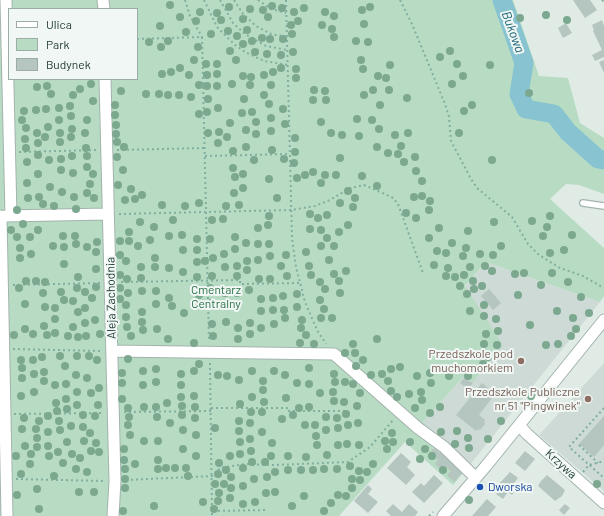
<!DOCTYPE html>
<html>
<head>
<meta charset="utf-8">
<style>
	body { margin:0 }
	#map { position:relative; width:604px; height:516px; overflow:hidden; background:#e0ebe6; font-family:Barlow,sans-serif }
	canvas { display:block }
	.legend { position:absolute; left:8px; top:8px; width:130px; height:72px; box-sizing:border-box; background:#f0f7f4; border:1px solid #9daca7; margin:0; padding:5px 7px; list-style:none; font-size:12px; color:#213b34 }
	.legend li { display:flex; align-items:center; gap:8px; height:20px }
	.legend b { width:20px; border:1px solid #9daca7 }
</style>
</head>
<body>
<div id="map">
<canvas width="604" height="516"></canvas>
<ul class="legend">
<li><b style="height:5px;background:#fff"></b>Ulica</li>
<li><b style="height:11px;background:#b8dcc3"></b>Park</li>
<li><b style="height:11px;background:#b5c5bf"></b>Budynek</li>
</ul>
</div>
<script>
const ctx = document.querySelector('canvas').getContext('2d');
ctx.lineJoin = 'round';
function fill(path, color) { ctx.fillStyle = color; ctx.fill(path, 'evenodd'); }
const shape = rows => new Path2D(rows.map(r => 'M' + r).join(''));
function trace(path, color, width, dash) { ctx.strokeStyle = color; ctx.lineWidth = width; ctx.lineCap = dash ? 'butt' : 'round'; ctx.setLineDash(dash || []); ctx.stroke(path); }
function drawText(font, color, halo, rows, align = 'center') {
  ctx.font = font + ' Barlow,sans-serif'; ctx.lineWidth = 4; ctx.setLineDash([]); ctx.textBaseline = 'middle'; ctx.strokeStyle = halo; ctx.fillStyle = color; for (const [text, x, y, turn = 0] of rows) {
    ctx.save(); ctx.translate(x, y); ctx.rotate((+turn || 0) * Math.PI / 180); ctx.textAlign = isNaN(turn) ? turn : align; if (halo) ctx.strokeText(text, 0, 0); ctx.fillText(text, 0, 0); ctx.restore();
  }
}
fill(shape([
	[486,262,600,302,469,466,423,422,463,377,473,382,465,287],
	[604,363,604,491,539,435]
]), '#cedad5');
fill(shape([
	[0,0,513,0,539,76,568,78,580,123,604,138,604,194,579,185,566,184,550,199,604,248,604,296,600,302,486,262,465,286,503,345,473,382,463,377,423,422,469,466,453,485,405,442,339,516,0,516],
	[9,9,137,9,137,79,9,79]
]), '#b8dcc3');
trace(shape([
	[502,0,524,63,519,94,526,109,554,114,568,132,598,159,604,160]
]), '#87c3d0', 19);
fill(shape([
	[573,0,590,0,597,10,585,18],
	[602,20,604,26,604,57,595,61,592,55,602,50,593,31,594,30,592,25],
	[566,23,572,33,563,38,558,28],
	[604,60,604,73,599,62],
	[489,289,501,303,493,310,481,296],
	[464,378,473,383,468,389,460,383],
	[482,383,495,394,479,415,485,420,484,422,485,424,480,430,478,429,476,431,456,415],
	[604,416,604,445,594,457,579,444],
	[434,448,440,453,442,451,464,471,454,482,447,475,451,471,444,465,440,469,435,464,438,460,430,452],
	[525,451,535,459,525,471,515,463],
	[401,453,411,462,407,467,415,475,406,485,387,468],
	[510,472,518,478,514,483,519,486,512,495,508,492,503,499,496,494,500,490,496,487],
	[434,475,443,483,424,503,412,492,421,483,424,486],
	[547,475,565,490,562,496,555,501,538,486,541,481],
	[368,485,372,489,368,494,378,502,368,513,354,501],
	[487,499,496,507,488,516,472,516],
	[393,504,402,512,409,504,418,512,415,516,391,516,386,511],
	[565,504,570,508,564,515,559,510]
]), '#b5c5bf');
const lane = shape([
	[583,203,604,206]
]);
const street = shape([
	[6,0,11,216],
	[103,0,104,9],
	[105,79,115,481,113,516],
	[1,216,7,516],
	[5,216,108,214],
	[112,351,334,354,418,428,444,447,476,478],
	[519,425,527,434,604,503],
	[443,516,486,466,604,320]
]);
trace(lane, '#a3b3ad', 8);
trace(street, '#a3b3ad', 13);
trace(shape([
	[185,0,190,16,202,37],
	[204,0,217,27,235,45,245,52,264,61,288,65],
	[220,0,233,23,245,34,266,46,287,50],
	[234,0,243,14,256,26,271,34,287,37],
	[258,0,271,9,286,13],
	[286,0,292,238,296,267,305,302,317,330,326,344],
	[400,0,412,24,445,104,449,117,451,141,471,179,477,188,512,217,528,244,539,255,560,268,583,276,604,288],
	[602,0,604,2],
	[137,39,202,37,209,342],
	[117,150,205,148],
	[19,152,97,150],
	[205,156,290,154],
	[119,214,291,210,315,206,330,200,350,188,364,185,385,194,393,198,398,204,423,273],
	[121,282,240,280,240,284,300,283],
	[13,285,101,283],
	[13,349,101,351],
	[210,363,212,516],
	[211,408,287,408,287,411,348,411],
	[604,408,569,447,604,478],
	[124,412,211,411],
	[14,414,104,413],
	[579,445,598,463],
	[583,472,589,465,604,461],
	[16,479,106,481],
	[126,480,213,476,220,468,245,464,274,465,348,462,370,447,394,419],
	[213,511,268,510],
	[429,516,433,512]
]), '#80aea1', 2, [2, 3]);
trace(lane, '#fff', 5.5);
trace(street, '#fff', 11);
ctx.fillStyle = '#7ca88f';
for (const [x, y] of [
	[170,5],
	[272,6],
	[229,7],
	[370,7],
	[282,8],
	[304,8],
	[250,9],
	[263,10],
	[362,10],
	[200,12],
	[294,12],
	[325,12],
	[217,13],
	[546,15],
	[334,16],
	[180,17],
	[268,17],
	[520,18],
	[243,19],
	[221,20],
	[567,20],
	[196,21],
	[298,21],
	[364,24],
	[291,25],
	[322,25],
	[160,26],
	[332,29],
	[247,30],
	[228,31],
	[186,32],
	[211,34],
	[292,34],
	[237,36],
	[334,37],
	[262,38],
	[270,39],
	[283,39],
	[168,41],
	[252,41],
	[356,41],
	[149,42],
	[368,42],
	[243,44],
	[161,47],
	[198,47],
	[230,51],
	[450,51],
	[255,52],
	[293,52],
	[267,54],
	[281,55],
	[440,57],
	[194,60],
	[236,60],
	[361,60],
	[206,64],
	[217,64],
	[457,64],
	[390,65],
	[490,65],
	[180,68],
	[281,68],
	[296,69],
	[363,69],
	[171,72],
	[273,72],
	[162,74],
	[217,74],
	[189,75],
	[207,75],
	[264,75],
	[243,76],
	[378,76],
	[463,76],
	[251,77],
	[296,78],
	[386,78],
	[91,84],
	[232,84],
	[452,84],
	[199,85],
	[250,85],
	[271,85],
	[47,86],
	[207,86],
	[217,86],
	[37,87],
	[80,89],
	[314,90],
	[373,90],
	[389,90],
	[121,91],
	[325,91],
	[529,93],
	[51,94],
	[146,94],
	[159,94],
	[73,95],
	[168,95],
	[179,95],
	[264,95],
	[364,95],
	[191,97],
	[407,98],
	[208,99],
	[244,99],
	[313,100],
	[326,100],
	[93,101],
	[269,104],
	[115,105],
	[380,105],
	[472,105],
	[70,106],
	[59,108],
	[218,108],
	[46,109],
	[283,109],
	[36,110],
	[24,111],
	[464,111],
	[207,112],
	[252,112],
	[242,113],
	[199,114],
	[115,115],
	[71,116],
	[271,118],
	[357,119],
	[22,120],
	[59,120],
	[87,120],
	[372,120],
	[256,122],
	[321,122],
	[230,123],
	[285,124],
	[116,125],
	[48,127],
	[26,128],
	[72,129],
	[379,129],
	[246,130],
	[271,131],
	[219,132],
	[37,133],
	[60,133],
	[85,133],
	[208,133],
	[331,133],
	[408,133],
	[459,133],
	[116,134],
	[256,134],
	[342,135],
	[395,135],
	[359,136],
	[45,137],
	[71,137],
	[227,137],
	[295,138],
	[25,139],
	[60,142],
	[117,142],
	[38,143],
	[218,143],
	[401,146],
	[124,147],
	[246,147],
	[377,147],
	[26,148],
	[86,148],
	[272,150],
	[233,151],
	[295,152],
	[388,153],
	[398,154],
	[38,155],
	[72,156],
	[87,156],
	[117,157],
	[415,157],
	[340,158],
	[61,159],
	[284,159],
	[49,160],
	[254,160],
	[492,160],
	[27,162],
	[404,162],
	[294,163],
	[87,167],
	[233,168],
	[61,170],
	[123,170],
	[416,171],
	[313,172],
	[73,173],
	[38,174],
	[93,174],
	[243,174],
	[305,175],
	[325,175],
	[336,175],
	[362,176],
	[235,177],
	[297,178],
	[269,179],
	[422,181],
	[27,183],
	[321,183],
	[90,184],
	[118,185],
	[377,186],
	[50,187],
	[243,188],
	[131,189],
	[348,191],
	[62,192],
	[87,193],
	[234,193],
	[142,195],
	[422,196],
	[39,197],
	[74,197],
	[414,197],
	[28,198],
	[94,198],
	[277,198],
	[355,198],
	[135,199],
	[125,200],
	[430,201],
	[199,203],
	[340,203],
	[43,204],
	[162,205],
	[239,205],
	[54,206],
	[185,206],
	[226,206],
	[353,207],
	[76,209],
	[17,210],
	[429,210],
	[406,213],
	[310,214],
	[327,215],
	[269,216],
	[550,216],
	[318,218],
	[416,218],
	[223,219],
	[173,220],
	[212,220],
	[532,221],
	[140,222],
	[494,222],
	[23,224],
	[268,225],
	[348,225],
	[154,227],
	[547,227],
	[258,228],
	[439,228],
	[310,229],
	[11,230],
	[38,230],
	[321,230],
	[468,231],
	[129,232],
	[339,232],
	[182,235],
	[572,235],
	[63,236],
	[75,236],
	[169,236],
	[543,236],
	[17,237],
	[30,237],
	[235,237],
	[327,238],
	[429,238],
	[197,239],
	[210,239],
	[150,240],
	[120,241],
	[129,241],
	[97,242],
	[246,243],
	[452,243],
	[76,244],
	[258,244],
	[269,244],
	[53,246],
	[138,246],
	[321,246],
	[334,246],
	[501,246],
	[64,247],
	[87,247],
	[20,248],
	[466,248],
	[235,249],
	[183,250],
	[197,250],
	[564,250],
	[437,251],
	[96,252],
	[306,252],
	[446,253],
	[550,253],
	[31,254],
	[224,254],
	[480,254],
	[120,255],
	[286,255],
	[493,255],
	[270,256],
	[463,256],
	[20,258],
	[155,258],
	[213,258],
	[258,260],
	[329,260],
	[126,261],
	[205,261],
	[247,261],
	[197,262],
	[64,264],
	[434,265],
	[237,266],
	[281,266],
	[309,266],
	[485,266],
	[141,267],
	[155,267],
	[225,267],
	[470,267],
	[169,268],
	[448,268],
	[96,269],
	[247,270],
	[346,271],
	[492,271],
	[183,272],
	[524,273],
	[552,273],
	[334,274],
	[515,274],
	[120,275],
	[311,275],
	[464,275],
	[212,276],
	[237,276],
	[287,276],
	[446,276],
	[78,277],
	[197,277],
	[455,277],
	[141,278],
	[127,279],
	[259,279],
	[270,279],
	[26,281],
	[36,281],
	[339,281],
	[473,281],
	[45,282],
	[320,282],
	[568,282],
	[541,285],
	[460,286],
	[482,286],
	[96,287],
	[19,288],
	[77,288],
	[120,288],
	[210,288],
	[325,289],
	[474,289],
	[249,290],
	[142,291],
	[156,291],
	[61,292],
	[85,292],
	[43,293],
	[128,293],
	[225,293],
	[237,293],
	[340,293],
	[297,294],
	[467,294],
	[199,295],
	[518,295],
	[283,296],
	[581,297],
	[92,298],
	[169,298],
	[273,298],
	[120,299],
	[261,299],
	[64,300],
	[320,300],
	[73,301],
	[211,303],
	[25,304],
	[156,304],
	[126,305],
	[199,305],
	[226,305],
	[484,305],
	[172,306],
	[45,307],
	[297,307],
	[55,308],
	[85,308],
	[324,309],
	[273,310],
	[284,310],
	[261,311],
	[470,311],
	[557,311],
	[78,312],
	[142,312],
	[184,313],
	[589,313],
	[484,316],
	[126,317],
	[285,318],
	[321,318],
	[332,318],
	[573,318],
	[55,319],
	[496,319],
	[95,320],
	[302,320],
	[142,322],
	[226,322],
	[85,323],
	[250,323],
	[212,324],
	[274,324],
	[530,325],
	[44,326],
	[73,327],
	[127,327],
	[238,328],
	[261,328],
	[301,328],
	[25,329],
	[157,329],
	[576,329],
	[143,330],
	[498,331],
	[55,333],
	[33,334],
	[100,334],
	[250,334],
	[486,334],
	[14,335],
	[47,335],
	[306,335],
	[68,336],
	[86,336],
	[131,336],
	[213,336],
	[571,336],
	[78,337],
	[168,339],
	[238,339],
	[377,339],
	[194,343],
	[300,343],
	[314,344],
	[353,344],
	[484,344],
	[558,344],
	[497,345],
	[546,345],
	[345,353],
	[355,353],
	[60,356],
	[77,356],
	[89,356],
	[468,356],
	[42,357],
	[488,357],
	[128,359],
	[21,360],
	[33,360],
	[97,360],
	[363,360],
	[199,364],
	[483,364],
	[65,366],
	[356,366],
	[400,367],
	[22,368],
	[309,368],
	[156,369],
	[391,369],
	[143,371],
	[194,371],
	[252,371],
	[274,371],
	[44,372],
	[122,373],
	[430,373],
	[34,374],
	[181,374],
	[334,374],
	[382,374],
	[76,375],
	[218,375],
	[285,375],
	[371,375],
	[227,376],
	[417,376],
	[449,376],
	[468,376],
	[22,378],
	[87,378],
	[239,380],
	[44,381],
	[263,381],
	[388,381],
	[156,382],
	[335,382],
	[345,382],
	[122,383],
	[297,383],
	[431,383],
	[66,384],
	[309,384],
	[353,384],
	[55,385],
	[143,385],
	[181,385],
	[99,388],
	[263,390],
	[391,391],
	[34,392],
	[77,392],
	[333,392],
	[421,392],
	[91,393],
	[320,393],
	[360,393],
	[409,394],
	[21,396],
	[194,396],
	[531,396],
	[181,397],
	[252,397],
	[397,397],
	[286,398],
	[66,399],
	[122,399],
	[422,400],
	[334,401],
	[264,402],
	[344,402],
	[56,403],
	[167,403],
	[240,404],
	[77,405],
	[98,405],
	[182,406],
	[357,406],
	[144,407],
	[156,407],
	[195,407],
	[309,407],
	[440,407],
	[128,408],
	[299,408],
	[415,408],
	[67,409],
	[57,411],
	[251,412],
	[262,412],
	[430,413],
	[346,414],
	[83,415],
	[182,415],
	[293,415],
	[48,416],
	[95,416],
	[129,417],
	[157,417],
	[326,417],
	[24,418],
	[195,418],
	[337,418],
	[282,419],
	[39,421],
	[59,421],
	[239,421],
	[501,421],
	[170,423],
	[250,423],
	[358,423],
	[128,425],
	[305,425],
	[315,425],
	[348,425],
	[71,426],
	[83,427],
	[215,428],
	[338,428],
	[22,429],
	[36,429],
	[60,430],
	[183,430],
	[326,430],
	[239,431],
	[457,431],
	[48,432],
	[262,432],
	[441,432],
	[90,433],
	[392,433],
	[130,435],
	[196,435],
	[316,436],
	[37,438],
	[468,438],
	[250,439],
	[488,439],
	[84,441],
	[144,441],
	[158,441],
	[385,441],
	[67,442],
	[240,442],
	[393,442],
	[410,442],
	[96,443],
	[272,443],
	[347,444],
	[455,444],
	[317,445],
	[338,445],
	[359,445],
	[25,446],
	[48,446],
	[37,447],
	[469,448],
	[124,449],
	[183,449],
	[387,449],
	[425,449],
	[91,451],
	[251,451],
	[58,452],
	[99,452],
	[31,454],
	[72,454],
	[240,454],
	[327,455],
	[16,456],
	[49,456],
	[196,456],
	[230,456],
	[271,456],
	[288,456],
	[432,456],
	[306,457],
	[80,458],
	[420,459],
	[124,460],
	[158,460],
	[252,462],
	[265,462],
	[63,463],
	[219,463],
	[30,464],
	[135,464],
	[373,464],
	[350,466],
	[166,468],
	[175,468],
	[186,468],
	[243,468],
	[76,469],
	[125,469],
	[158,469],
	[324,469],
	[337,469],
	[226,470],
	[288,470],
	[301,470],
	[313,470],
	[443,470],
	[359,471],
	[87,472],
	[275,472],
	[367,472],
	[21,474],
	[218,474],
	[54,476],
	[188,476],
	[231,477],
	[267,477],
	[125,479],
	[254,479],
	[352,479],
	[360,480],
	[215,484],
	[224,484],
	[597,484],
	[243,486],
	[125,488],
	[231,488],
	[352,488],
	[37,489],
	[79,492],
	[94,492],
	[275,492],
	[219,493],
	[266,493],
	[17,495],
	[338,495],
	[304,496],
	[346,496],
	[230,498],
	[469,500],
	[218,501],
	[203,502],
	[255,502],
	[331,503],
	[243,504],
	[154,506],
	[292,506],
	[39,509],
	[214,509],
	[123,511],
	[324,511]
]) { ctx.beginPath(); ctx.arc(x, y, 4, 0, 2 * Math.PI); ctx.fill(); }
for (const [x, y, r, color] of [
	[521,361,4,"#8d6e63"],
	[588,399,4,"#8d6e63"],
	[480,487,4,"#1a4fb4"]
]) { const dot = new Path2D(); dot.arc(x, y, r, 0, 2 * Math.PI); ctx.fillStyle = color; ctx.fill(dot); trace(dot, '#f0f7f4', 1.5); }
drawText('12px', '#2b7148', '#f0f7f4', [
	["Cmentarz",216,290],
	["Centralny",216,304]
]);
drawText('12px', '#213b34', '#f0f7f4', [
	["Aleja Zachodnia",111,298,-91],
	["Krzywa",561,464,42]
]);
drawText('12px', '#785e54', '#f0f7f4', [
	["Przedszkole pod",513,354],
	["muchomorkiem",513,368],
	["Przedszkole Publiczne",580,392],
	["nr 51 \"Pingwinek\"",580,406]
], 'right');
drawText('12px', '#164399', '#f0f7f4', [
	["Dworska",488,487]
], 'left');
drawText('italic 13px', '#1c6476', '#f0f7f4', [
	["Bukowa",513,32,70]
]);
</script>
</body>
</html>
